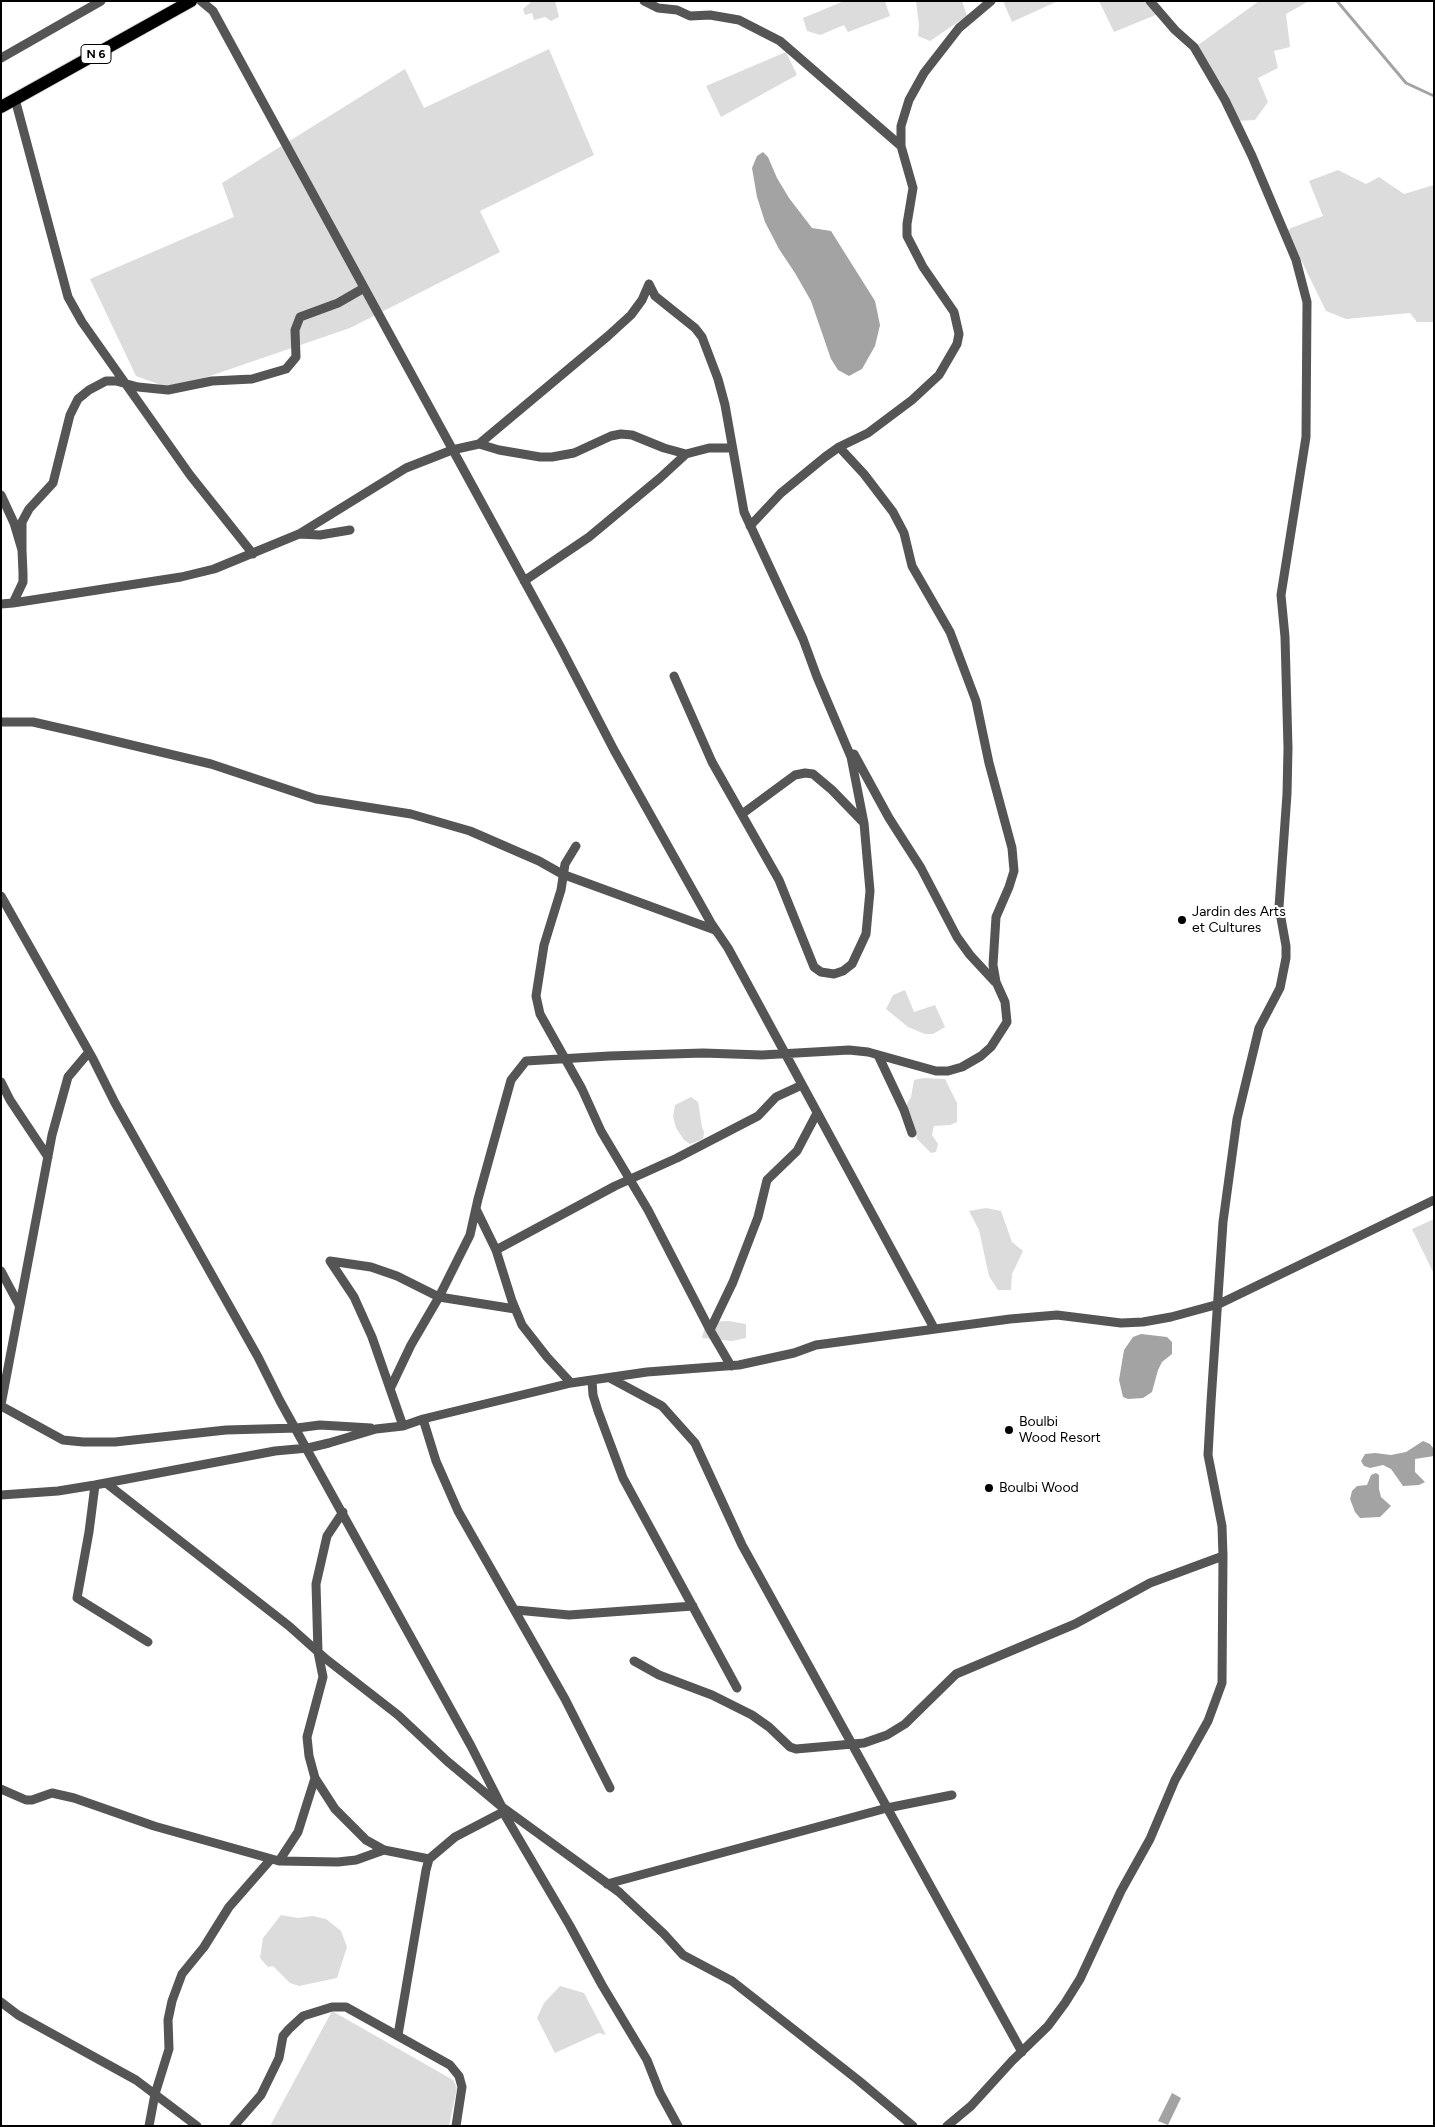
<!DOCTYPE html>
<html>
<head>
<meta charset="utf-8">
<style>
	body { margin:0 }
	#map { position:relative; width:1435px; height:2127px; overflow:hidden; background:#fff; font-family:Figtree,sans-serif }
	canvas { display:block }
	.frame { position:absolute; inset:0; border:2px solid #000; pointer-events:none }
</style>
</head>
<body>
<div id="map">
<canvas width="1435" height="2127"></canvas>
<div class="frame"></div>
</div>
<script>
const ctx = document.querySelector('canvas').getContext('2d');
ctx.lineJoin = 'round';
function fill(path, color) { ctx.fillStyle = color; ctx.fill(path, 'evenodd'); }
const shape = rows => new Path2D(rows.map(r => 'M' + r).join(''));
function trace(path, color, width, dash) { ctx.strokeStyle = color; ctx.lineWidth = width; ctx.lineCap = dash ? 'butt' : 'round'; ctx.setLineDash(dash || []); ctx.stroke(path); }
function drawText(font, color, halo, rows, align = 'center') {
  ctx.font = font + ' Figtree,sans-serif'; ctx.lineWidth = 4; ctx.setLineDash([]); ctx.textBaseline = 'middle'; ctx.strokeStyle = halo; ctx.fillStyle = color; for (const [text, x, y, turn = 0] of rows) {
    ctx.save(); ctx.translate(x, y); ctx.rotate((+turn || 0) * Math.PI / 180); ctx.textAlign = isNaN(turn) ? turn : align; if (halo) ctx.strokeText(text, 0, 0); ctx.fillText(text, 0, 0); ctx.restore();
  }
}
fill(shape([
	[532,1,555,1,559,17,551,21,545,17,534,20,532,13,525,15,523,9],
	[844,1,885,1,890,16,848,32,844,25,820,35,807,31,803,18],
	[916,1,962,1,967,16,930,41,918,36,919,25],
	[1003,1,1058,1,1012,22],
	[1099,1,1146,1,1158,14,1114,32],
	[1259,1,1309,1,1286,14,1290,47,1274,51,1278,68,1258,78,1268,102,1255,120,1238,121,1221,83,1194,48],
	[549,49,594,155,480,211,500,252,350,328,172,389,136,376,90,279,234,217,222,183,405,69,424,108],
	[786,52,797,75,721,117,706,86],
	[1338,170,1366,184,1379,177,1404,194,1434,185,1434,322,1417,322,1410,313,1346,319,1326,311,1287,231,1291,228,1323,216,1309,181],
	[905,990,914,1012,935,1005,945,1027,933,1034,925,1034,908,1027,886,1009,893,995],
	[924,1078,945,1079,957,1103,957,1122,950,1125,934,1126,932,1135,938,1144,936,1152,931,1153,917,1139,912,1119,906,1106,911,1097,914,1080],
	[691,1097,698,1102,702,1127,704,1132,703,1139,690,1144,684,1140,676,1128,673,1116,675,1105],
	[986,1208,1001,1211,1012,1242,1023,1251,1012,1274,1011,1290,998,1290,989,1276,979,1230,969,1211],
	[1434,1219,1434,1274,1412,1229],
	[729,1321,746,1324,746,1338,732,1341,702,1338,706,1322],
	[281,1915,298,1918,312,1916,326,1919,341,1931,347,1947,337,1978,299,1986,290,1983,273,1966,268,1967,260,1958,263,1938],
	[560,1986,584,1993,606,2035,599,2033,555,2053,537,2018,544,2003],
	[332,2011,453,2080,457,2088,449,2126,270,2126]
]), '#dcdcdc');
fill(shape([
	[763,152,768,157,777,178,789,198,812,228,831,231,875,301,880,325,875,346,862,369,849,376,838,370,831,359,811,301,795,273,779,249,765,222,757,197,752,168,757,156],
	[1141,1334,1167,1337,1172,1342,1172,1354,1162,1362,1158,1370,1152,1392,1143,1398,1128,1399,1123,1397,1119,1380,1124,1350,1133,1337],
	[1423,1441,1430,1444,1434,1449,1434,1456,1415,1459,1415,1472,1425,1482,1419,1485,1403,1486,1391,1469,1383,1465,1370,1468,1364,1466,1361,1461,1365,1454,1375,1453,1391,1455,1406,1452],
	[1376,1473,1379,1475,1379,1489,1381,1497,1391,1506,1380,1517,1360,1518,1355,1512,1350,1499,1352,1491,1357,1486,1367,1485,1371,1475],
	[1172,2093,1181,2098,1168,2125,1158,2121]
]), '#a3a3a3');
trace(shape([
	[1337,1,1406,83,1434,96]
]), '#a3a3a3', 3);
const primary = shape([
	[1,107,191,1]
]);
trace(primary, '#dbdbdb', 14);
trace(shape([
	[201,1,213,11,561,648,614,750,711,923,728,948,934,1328],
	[644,1,658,8,677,10,690,16,710,15,739,20,780,41,901,146],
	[1,58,101,1],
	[15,99,68,297,82,322,190,475,253,554],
	[649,284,655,296,695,328,702,337,718,379,725,405,744,512,803,639,817,677,851,757,864,823,870,891,866,934,852,964,843,971,834,974,821,972,814,967,779,880,712,762,674,676],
	[479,444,499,450,540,457,552,457,574,453,611,436,621,434,632,435,664,448,686,454,709,448,732,448],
	[1,495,14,523,22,550,23,573,23,582,13,603,1,604],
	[750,526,781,493,825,457,839,447,868,433,912,400,939,375,957,344,959,334,954,312,923,267,907,236,907,224,913,188,901,146,901,126,909,100,924,73,959,28,991,1],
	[299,534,320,535,350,530],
	[22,550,22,522,29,509,53,483,70,415,78,399,89,390,106,381,116,381,138,387,168,390,212,381,252,379,286,369,296,357,295,330,300,317,338,303,364,288],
	[524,581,589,537,660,478,686,454],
	[13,603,181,577,214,569,299,534,406,468,452,450,479,444,608,336,631,315,642,300,649,284],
	[1,722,33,722,77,732,211,764,316,799,411,814,470,831,539,861,562,874,715,930],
	[854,754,889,818,921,868,957,937,970,955,995,982],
	[742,814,795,775,805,773,813,774,832,790,864,823],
	[576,846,565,864,561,890,544,945,536,996,540,1014,582,1089,601,1131,648,1210,710,1330,731,1366],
	[1,896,93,1059,115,1103,258,1357,280,1401,471,1746,502,1807,503,1812,455,1837,429,1859,426,1870,398,2035],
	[878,1055,904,1110,912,1133],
	[1,1082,10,1100,48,1157],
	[476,1209,496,1250,512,1301,522,1325,547,1357,571,1383],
	[496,1250,615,1186,677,1158,758,1116,776,1097,802,1085],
	[330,1261,371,1267,397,1276,439,1297,515,1309],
	[330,1261,354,1297,372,1337,403,1426],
	[1,1271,19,1305],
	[710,1330,733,1282,758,1217,767,1180,797,1151,817,1113],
	[610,1378,662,1406,695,1443,742,1545,1022,2052],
	[592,1381,593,1395,598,1411,623,1478,737,1688],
	[390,1389,411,1345,439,1297,470,1235,478,1199,511,1080,526,1061,609,1056,703,1053,762,1055,849,1050,868,1052,936,1071,948,1071,962,1067,981,1056,991,1047,1007,1022,1005,1002,996,982,993,965,996,917,1009,887,1014,871,1012,848,989,763,976,701,950,632,912,566,904,533,893,512,864,474,839,447],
	[1,1405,52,1135,68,1077,89,1052],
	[1,1406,63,1440,83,1442,115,1442,226,1430,297,1428,320,1425,371,1428],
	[423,1419,436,1461,458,1511,565,1699,610,1788],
	[106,1483,289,1626,326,1659,398,1715,447,1761,502,1807,619,1892,664,1934,683,1955,732,1981,858,2080,913,2126],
	[95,1485,89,1532,77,1598,148,1642],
	[1,1495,58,1491,95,1485,275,1451,308,1448,329,1443,376,1429,403,1426,423,1419,571,1383,647,1372,739,1365,794,1353,816,1345,1010,1319,1057,1315,1121,1323,1143,1322,1171,1317,1219,1304,1434,1200],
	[343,1512,327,1536,316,1584,318,1652,323,1677,307,1737,309,1756,315,1778,335,1809,366,1840,384,1850],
	[516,1610,569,1615,693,1606],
	[634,1661,659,1675,712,1695,752,1715,769,1727,790,1747,796,1749,864,1743,887,1735,905,1724,956,1674,1075,1624,1150,1583,1223,1556],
	[1,1789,26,1800,32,1800,52,1793,74,1798,154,1826,279,1861,338,1862,356,1860,384,1850,429,1859],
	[503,1812,570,1926,602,1985,647,2060,660,2093,678,2126],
	[279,1861,298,1832,315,1778],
	[607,1884,887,1808,952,1795],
	[1,2002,18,2015,136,2080,197,2126],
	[149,2126,155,2094,169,2049,168,2020,172,2001,182,1974,204,1947,229,1907,271,1859],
	[234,2126,261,2095,279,2058,283,2036,289,2029,303,2016,332,2007,346,2007,450,2065,459,2076,462,2087,456,2126],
	[947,2126,971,2106,1012,2061,1048,2026,1065,2003,1080,1979,1121,1891,1150,1839,1175,1780,1208,1721,1222,1683,1223,1556,1222,1526,1208,1455,1211,1402,1223,1222,1237,1119,1259,1028,1280,988,1286,958,1286,946,1279,907,1287,794,1288,748,1285,637,1281,595,1306,437,1307,302,1296,260,1252,156,1225,100,1194,47,1175,30,1150,1]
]), '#555', 9);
trace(primary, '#000', 12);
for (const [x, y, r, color] of [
	[1182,920,5,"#000"],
	[1009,1430,5,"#000"],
	[989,1488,5,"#000"]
]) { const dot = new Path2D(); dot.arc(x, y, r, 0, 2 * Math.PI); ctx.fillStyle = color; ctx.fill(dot); trace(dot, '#fff', 2); }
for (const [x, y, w] of [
	[96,54,30]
]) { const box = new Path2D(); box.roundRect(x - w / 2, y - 9.5, w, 19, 4); ctx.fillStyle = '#fff'; ctx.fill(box); trace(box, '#000', 1); }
drawText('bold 12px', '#000', null, [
	["N 6",96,54]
]);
drawText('14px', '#000', '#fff', [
	["Jardin des Arts",1192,912],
	["et Cultures",1192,928],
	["Boulbi",1019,1422],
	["Wood Resort",1019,1438],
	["Boulbi Wood",999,1488]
], 'left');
</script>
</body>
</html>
